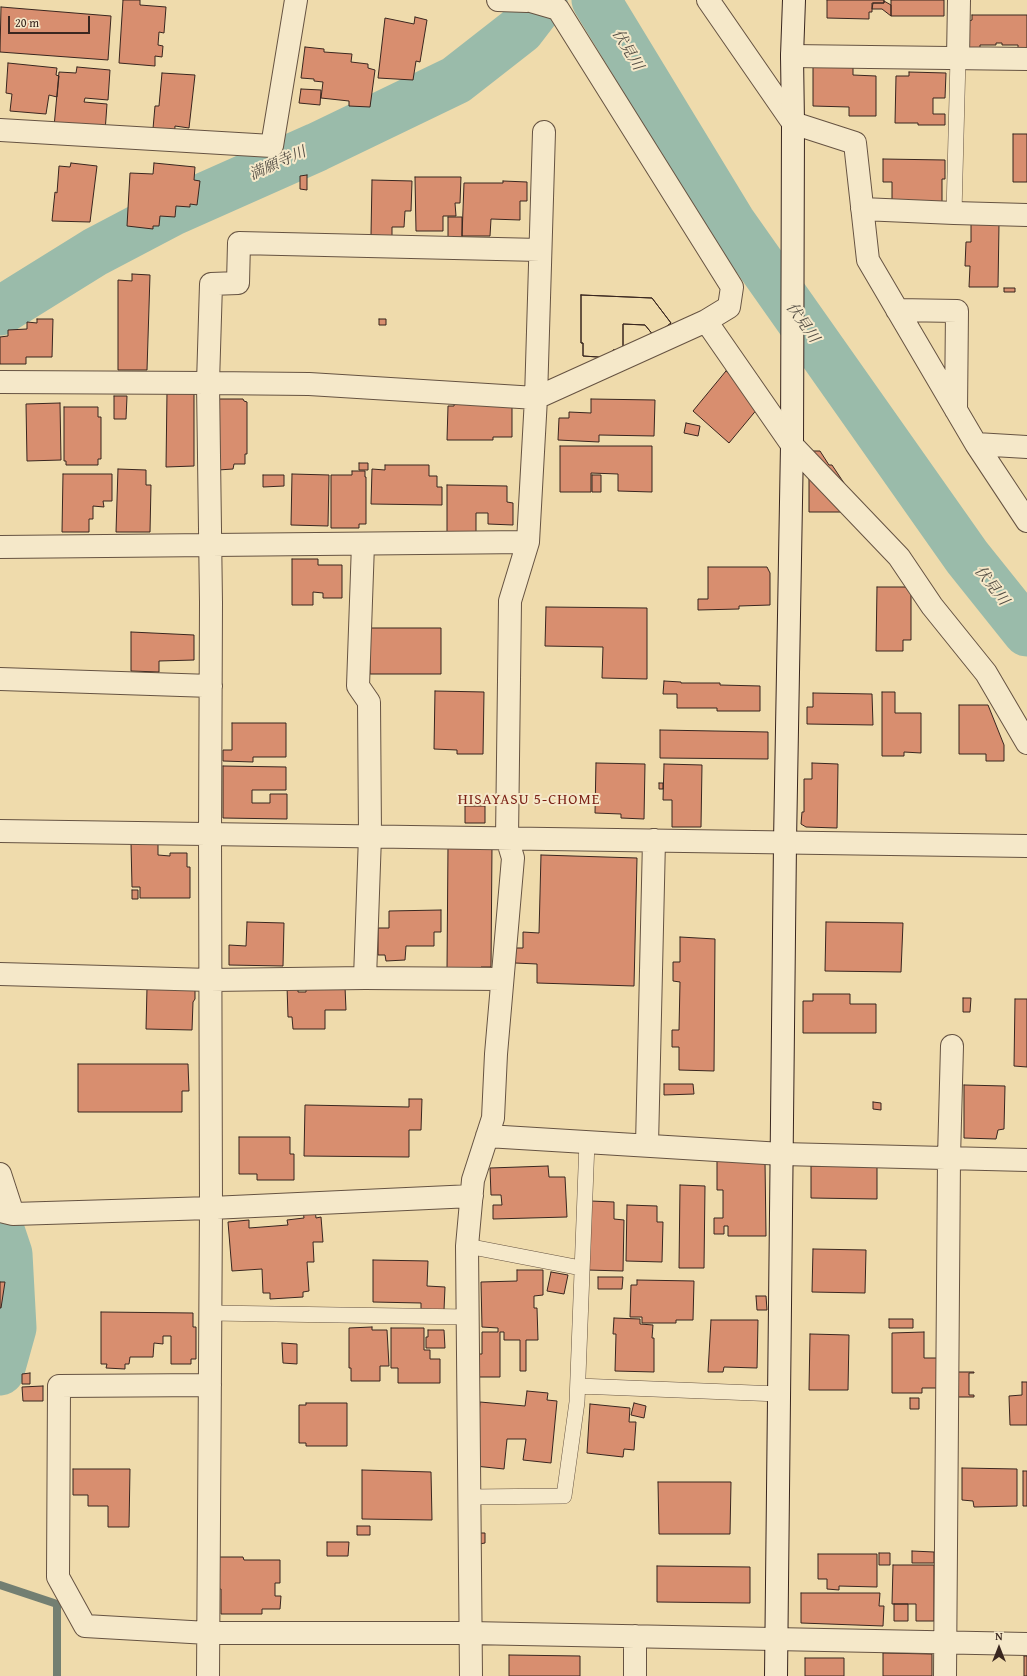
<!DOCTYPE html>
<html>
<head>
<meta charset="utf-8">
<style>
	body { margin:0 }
	#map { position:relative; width:1027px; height:1676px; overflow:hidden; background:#efdbac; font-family:"Gentium Book Plus",serif }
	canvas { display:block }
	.north { position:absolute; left:979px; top:1628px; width:40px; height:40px; -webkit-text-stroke:3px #f5e8c9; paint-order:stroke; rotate:0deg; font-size:11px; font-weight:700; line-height:16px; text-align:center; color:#39261f }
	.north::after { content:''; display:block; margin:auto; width:14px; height:18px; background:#39261f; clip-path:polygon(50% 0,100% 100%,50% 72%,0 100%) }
	.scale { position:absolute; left:8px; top:16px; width:82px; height:18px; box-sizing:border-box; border:2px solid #39261f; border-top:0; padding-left:5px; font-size:12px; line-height:14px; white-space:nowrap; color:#39261f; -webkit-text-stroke:3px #f5e8c9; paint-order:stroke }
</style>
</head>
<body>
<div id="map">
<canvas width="1027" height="1676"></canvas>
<div class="north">N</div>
<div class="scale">20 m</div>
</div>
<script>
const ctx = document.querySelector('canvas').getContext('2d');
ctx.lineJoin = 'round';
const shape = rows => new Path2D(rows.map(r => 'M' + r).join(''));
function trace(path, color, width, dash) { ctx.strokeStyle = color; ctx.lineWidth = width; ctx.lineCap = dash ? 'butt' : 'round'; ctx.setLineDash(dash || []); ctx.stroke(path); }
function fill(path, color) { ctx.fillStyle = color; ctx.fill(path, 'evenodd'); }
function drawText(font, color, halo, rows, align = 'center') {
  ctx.font = font + ' "Gentium Book Plus","Noto Serif JP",serif'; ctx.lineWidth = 4; ctx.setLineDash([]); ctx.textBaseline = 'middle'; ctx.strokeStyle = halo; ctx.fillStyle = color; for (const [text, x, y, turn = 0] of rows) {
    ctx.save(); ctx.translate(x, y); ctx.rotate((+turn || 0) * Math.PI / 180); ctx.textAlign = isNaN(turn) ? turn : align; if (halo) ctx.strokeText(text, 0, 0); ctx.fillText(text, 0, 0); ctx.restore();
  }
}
trace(shape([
	[0,1585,57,1604,57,1676]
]), '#737f72', 8);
trace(shape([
	[596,0,731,222,967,557,1027,632],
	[0,311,95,252,173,211,317,147,456,80,520,30,543,0],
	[0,1230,8,1254,12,1328,0,1371]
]), '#9abbaa', 49);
const building = shape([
	[123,0,140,0,140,5,166,7,164,33,159,32,158,45,163,46,162,57,155,56,155,66,119,63,123,0],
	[827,0,884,0,884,3,872,3,872,12,869,12,869,19,827,18,827,0],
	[891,0,944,0,944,16,891,16,891,0],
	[884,1,891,5,891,16,882,9,872,9,873,3,884,3,884,1],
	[1,7,111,16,108,60,0,52,1,7],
	[972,15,1027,15,1027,48,1018,48,1018,45,1002,45,1002,43,996,43,996,45,980,45,980,49,969,48,969,21,972,20,972,15],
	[415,17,427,20,420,62,416,61,413,80,378,78,385,18,414,24,415,17],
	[305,47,324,49,324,52,352,54,351,62,368,64,368,68,375,70,370,107,349,106,349,101,321,98,323,82,314,81,314,79,301,78,305,47],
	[8,63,57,68,56,75,59,76,57,97,49,95,46,114,10,111,12,94,6,93,8,63],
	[813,66,853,67,853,75,876,76,876,116,849,116,849,107,813,106,813,66],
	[77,67,110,70,108,100,85,98,84,102,107,104,105,132,54,127,59,72,76,73,77,67],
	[909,72,946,73,945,98,933,98,933,114,945,114,945,125,918,125,918,123,895,123,896,76,909,76,909,72],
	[162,73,195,75,189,128,175,126,174,142,152,140,155,106,159,106,162,73],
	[301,89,321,90,320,105,299,103,301,89],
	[1013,134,1027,134,1027,182,1013,182,1013,134],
	[883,159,945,160,945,179,942,179,942,203,892,202,892,182,883,182,883,159],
	[71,163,97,166,90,222,52,221,55,192,57,193,59,166,70,167,71,163],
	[154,163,195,167,194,180,200,181,197,205,190,204,190,207,176,206,175,217,160,216,159,226,153,226,153,229,127,226,130,173,153,174,154,163],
	[307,175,307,190,300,189,300,176,307,175],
	[415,177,461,177,460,203,455,203,456,216,443,216,443,231,416,231,415,177],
	[372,180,412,181,411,211,405,211,404,227,392,227,392,236,371,235,372,180],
	[503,181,527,182,527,201,520,201,520,220,491,219,490,236,462,236,464,183,503,183,503,181],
	[448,217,462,217,462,238,448,237,448,217],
	[971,223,999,224,998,287,969,287,970,266,965,266,966,242,971,242,971,223],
	[132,274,150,275,147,370,118,370,118,280,132,281,132,274],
	[1004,288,1015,288,1015,292,1004,292,1004,288],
	[581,295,652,298,671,323,654,336,645,325,623,324,623,350,613,350,613,358,583,356,583,343,581,343,581,295],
	[581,295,652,298,671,323,654,336,645,325,623,324,623,350,613,350,613,358,583,356,583,343,581,343,581,295],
	[37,319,53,319,52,357,26,357,26,364,0,364,0,337,8,336,8,330,27,329,27,322,37,323,37,319],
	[379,319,386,319,386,325,379,325,379,319],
	[726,371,763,402,729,443,693,411,726,371],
	[167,392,194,392,194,466,166,467,167,392],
	[114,396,127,396,126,419,114,419,114,396],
	[219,399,243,399,244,401,247,402,247,454,245,454,245,464,234,464,233,469,218,470,219,399],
	[591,399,655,400,654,436,599,435,599,442,558,440,559,418,569,418,569,412,591,413,591,399],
	[455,400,512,401,512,437,493,437,493,440,447,440,448,406,454,406,455,400],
	[60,403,61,460,27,461,26,404,60,403],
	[64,407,98,407,98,417,101,417,101,459,98,459,98,465,66,465,66,461,64,461,64,407],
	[686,423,700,426,698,436,684,433,686,423],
	[560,446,652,446,652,492,618,491,618,474,591,473,591,492,560,492,560,446],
	[812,451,820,451,829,465,832,465,852,495,852,512,809,512,809,467,812,451],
	[359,463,368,463,368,470,359,470,359,463],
	[385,465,429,465,429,476,437,476,437,487,442,487,442,505,371,504,372,469,385,470,385,465],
	[118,469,146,470,146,485,151,485,150,532,116,532,118,469],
	[352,471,365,471,365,477,366,477,366,524,359,524,359,528,331,528,331,475,352,475,352,471],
	[63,474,112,474,112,501,103,501,104,507,93,506,93,519,89,519,89,532,62,532,63,474],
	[292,474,329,475,328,526,291,525,292,474],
	[263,475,284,475,284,486,263,487,263,475],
	[592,475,601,475,601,492,592,492,592,475],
	[447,485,507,486,507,502,513,503,513,525,488,524,488,513,476,513,476,533,447,533,447,485],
	[292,559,318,559,318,565,342,565,342,598,323,598,323,593,313,592,313,605,292,605,292,559],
	[708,567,767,567,770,573,770,605,739,606,739,609,698,610,698,599,708,599,708,567],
	[877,587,911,587,911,640,903,640,903,651,876,651,877,587],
	[546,607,647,608,647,679,602,678,603,647,545,646,546,607],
	[370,628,441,628,441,674,370,674,370,628],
	[131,632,194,635,194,660,159,661,159,672,131,671,131,632],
	[664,681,681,682,681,683,720,683,720,685,760,686,760,711,717,711,717,708,677,708,677,694,663,694,664,681],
	[435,691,484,692,483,754,457,754,457,750,434,749,435,691],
	[882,692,895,692,895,713,921,713,921,753,904,752,904,756,882,756,882,692],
	[813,693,872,694,873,725,807,724,807,707,813,707,813,693],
	[959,705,988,705,1004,745,1004,761,986,761,986,754,959,754,959,705],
	[232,723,286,723,286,757,253,757,253,762,223,761,223,750,232,750,232,723],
	[660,730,768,732,768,759,660,758,660,730],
	[596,763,645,764,644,819,621,818,621,814,595,813,596,763],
	[812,763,838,764,837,828,806,827,801,824,802,812,804,812,804,779,812,779,812,763],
	[664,764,702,765,701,827,672,827,672,800,663,800,664,764],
	[223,766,286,767,286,790,252,790,252,803,270,803,270,794,287,794,287,819,223,818,223,766],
	[659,783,663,783,663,789,659,789,659,783],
	[465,806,485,806,485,823,465,823,465,806],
	[131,843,158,843,158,855,170,856,170,853,187,853,187,867,190,867,190,898,140,898,140,887,132,887,131,843],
	[448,846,492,846,491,967,481,967,482,970,447,970,448,846],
	[541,855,637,858,634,986,537,983,537,964,515,963,516,948,523,948,523,932,539,933,541,855],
	[132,890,138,890,138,899,132,899,132,890],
	[441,910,441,932,434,932,434,946,406,946,405,960,386,961,385,955,378,955,378,928,389,928,389,911,441,910],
	[247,922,284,923,283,966,229,965,229,945,246,946,247,922],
	[826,922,903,923,901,972,825,971,826,922],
	[680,937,715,939,714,1071,679,1070,679,1047,672,1047,672,1030,679,1030,680,982,673,981,673,962,680,962,680,937],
	[287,986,298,986,298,992,306,992,306,988,345,987,346,1010,325,1010,325,1029,293,1029,292,1017,288,1017,287,986],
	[147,988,195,988,195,999,193,1002,192,1030,146,1029,147,988],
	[813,994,850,994,850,1004,876,1004,876,1033,803,1033,803,1001,813,1001,813,994],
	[963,998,971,998,970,1012,963,1012,963,998],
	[1015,999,1027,999,1027,1067,1014,1066,1015,999],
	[78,1064,188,1064,189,1091,182,1091,182,1112,78,1112,78,1064],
	[664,1084,693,1084,694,1094,664,1095,664,1084],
	[964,1085,1005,1086,1004,1129,998,1130,996,1139,964,1138,964,1085],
	[409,1099,422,1099,421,1130,409,1130,409,1157,304,1156,305,1105,409,1107,409,1099],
	[873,1102,881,1103,881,1110,873,1109,873,1102],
	[239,1137,290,1137,290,1154,294,1154,294,1180,257,1180,257,1174,239,1174,239,1137],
	[717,1159,765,1161,766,1236,728,1236,728,1226,724,1226,724,1234,714,1234,714,1218,723,1218,723,1190,717,1190,717,1159],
	[548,1166,549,1177,565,1177,567,1217,493,1219,493,1205,502,1205,501,1195,491,1195,490,1168,548,1166],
	[811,1166,877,1167,877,1199,811,1198,811,1166],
	[680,1185,705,1186,704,1268,679,1268,680,1185],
	[591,1201,614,1202,614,1219,624,1220,623,1271,587,1270,591,1201],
	[627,1205,657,1206,657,1222,663,1222,662,1262,626,1261,627,1205],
	[303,1210,315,1210,316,1218,321,1217,323,1242,313,1242,314,1262,307,1262,309,1291,303,1292,303,1297,270,1299,270,1293,263,1293,262,1269,232,1271,228,1222,249,1220,249,1228,288,1225,287,1220,304,1218,303,1210],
	[813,1249,866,1250,865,1293,812,1292,813,1249],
	[373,1260,428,1261,427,1286,445,1287,444,1310,421,1309,421,1303,373,1302,373,1260],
	[517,1270,543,1270,543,1295,534,1296,534,1308,537,1308,538,1340,526,1340,526,1371,520,1371,520,1340,504,1340,504,1332,500,1332,500,1377,475,1377,474,1354,482,1354,482,1332,498,1332,498,1328,482,1327,481,1282,517,1281,517,1270],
	[551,1272,568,1275,564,1294,547,1291,551,1272],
	[598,1277,623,1277,622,1289,598,1289,598,1277],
	[637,1280,694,1281,693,1320,676,1320,676,1323,642,1323,642,1317,630,1317,631,1285,637,1285,637,1280],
	[0,1282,5,1282,1,1308,0,1308,0,1282],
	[756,1296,766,1296,767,1310,757,1310,756,1296],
	[101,1312,193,1313,193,1327,196,1327,196,1359,191,1359,191,1364,171,1364,171,1336,163,1336,163,1344,154,1343,153,1357,130,1357,129,1364,125,1364,125,1369,106,1368,107,1364,101,1364,101,1312],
	[614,1318,640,1319,640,1324,653,1325,652,1338,654,1338,654,1372,615,1371,616,1334,613,1334,614,1318],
	[889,1319,913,1319,913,1328,889,1328,889,1319],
	[711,1320,758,1320,757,1368,724,1367,723,1372,708,1372,711,1320],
	[372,1327,372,1330,387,1330,389,1366,380,1366,380,1381,351,1381,351,1368,349,1368,349,1328,372,1327],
	[391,1328,424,1328,424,1350,430,1350,430,1359,440,1359,440,1383,398,1383,398,1368,391,1368,391,1328],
	[428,1330,444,1330,445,1348,426,1348,426,1337,428,1337,428,1330],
	[924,1332,924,1358,937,1358,937,1388,922,1388,922,1393,892,1393,892,1333,924,1332],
	[810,1334,849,1335,848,1390,809,1390,810,1334],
	[282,1343,297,1344,297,1364,283,1363,282,1343],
	[958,1372,974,1372,974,1373,969,1373,969,1395,974,1395,974,1397,958,1397,958,1372],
	[30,1373,30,1384,22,1384,22,1374,30,1373],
	[1022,1382,1027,1382,1027,1425,1010,1425,1009,1396,1022,1395,1022,1382],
	[43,1386,43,1401,23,1401,22,1387,43,1386],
	[527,1391,548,1393,547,1400,557,1401,551,1463,523,1460,526,1439,507,1439,504,1469,475,1466,480,1402,525,1406,527,1391],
	[910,1398,919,1398,919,1409,910,1409,910,1398],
	[306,1403,347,1403,347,1446,306,1446,306,1443,299,1443,299,1405,306,1405,306,1403],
	[634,1403,646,1406,644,1418,631,1415,634,1403],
	[590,1404,630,1408,629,1422,636,1422,634,1450,624,1449,623,1457,587,1453,590,1404],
	[962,1468,1017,1469,1017,1506,974,1507,973,1501,962,1500,962,1468],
	[73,1469,130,1469,129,1527,108,1527,108,1506,88,1506,88,1495,73,1495,73,1469],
	[362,1470,431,1472,432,1520,362,1519,362,1470],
	[1023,1471,1027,1471,1027,1506,1023,1506,1023,1471],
	[658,1482,731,1482,730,1534,659,1534,658,1482],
	[357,1526,370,1526,370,1535,357,1535,357,1526],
	[478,1533,485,1533,485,1543,479,1544,478,1533],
	[327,1542,349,1542,348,1556,327,1556,327,1542],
	[912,1551,934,1552,934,1563,912,1563,912,1551],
	[879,1553,890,1553,890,1565,879,1565,879,1553],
	[818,1554,877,1554,877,1587,839,1586,839,1590,827,1589,827,1579,818,1579,818,1554],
	[218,1557,243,1557,244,1560,280,1560,280,1583,275,1583,275,1596,281,1596,280,1609,262,1609,262,1614,221,1614,221,1589,218,1589,218,1557],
	[893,1565,934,1565,934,1621,916,1621,916,1604,892,1604,893,1565],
	[657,1566,750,1567,750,1603,657,1602,657,1566],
	[801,1593,880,1593,879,1606,884,1606,883,1626,801,1623,801,1593],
	[894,1604,908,1604,908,1621,894,1621,894,1604],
	[883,1653,932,1654,932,1676,883,1676,883,1653],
	[509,1655,580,1656,580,1676,509,1676,509,1655],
	[1024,1656,1027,1656,1027,1676,1024,1676,1024,1656],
	[805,1658,844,1658,844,1676,805,1676,805,1658]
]);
fill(building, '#d88e6f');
trace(building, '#39261f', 1);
const lane = shape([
	[954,213,958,58],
	[467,1246,581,1268],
	[211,1313,468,1317],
	[578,1386,779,1394],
	[469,1497,564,1496,577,1402,587,1142]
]);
const street = shape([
	[498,0,527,1],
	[527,0,558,9,732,287,729,307,706,321],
	[708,0,793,123,855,143,868,260,976,444,1027,521],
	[792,56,1027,59],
	[958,58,959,0],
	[0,130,272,146,296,0],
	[862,209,954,213,1027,215],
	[897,310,957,311,956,410],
	[0,382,208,383,211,284,238,283,239,243,540,250],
	[976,444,1027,447],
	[363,544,358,686,369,702,370,836,365,978],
	[0,547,528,542],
	[0,679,211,686],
	[0,831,1027,846],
	[0,974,210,980,365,978,502,979],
	[487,1136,782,1154,1027,1160],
	[647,1145,654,840],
	[0,1174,13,1214],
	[0,1211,13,1214,211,1208,472,1196],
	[210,1385,59,1386,58,1577,85,1626,208,1633,470,1633,1027,1644],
	[208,1676,211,1208,210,833,211,603,208,383,309,384,536,398,706,321,792,445,899,557,932,606,986,673,1027,743],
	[471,1676,467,1246,473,1180,493,1118,496,1054,513,858,507,838,510,601,528,542,536,398,544,132],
	[635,1676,635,1636],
	[945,1676,949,1158,952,1046]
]);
const secondary = shape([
	[776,1676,785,842,792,445,793,123,792,56,794,0]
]);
trace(lane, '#665342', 16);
trace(street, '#665342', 24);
trace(secondary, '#39261f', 24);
trace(lane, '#f5e8c9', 15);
trace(street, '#f5e8c9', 22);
trace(secondary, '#f5e8c9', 22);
drawText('italic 15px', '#514b42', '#f5e8c9', [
	["伏見川",627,50,59],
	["満願寺川",278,164,-24],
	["伏見川",802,323,55],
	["伏見川",991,586,52]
]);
ctx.letterSpacing = '1px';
drawText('15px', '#7a1f14', '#f5e8c9', [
	["HISAYASU 5-CHOME",529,800]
]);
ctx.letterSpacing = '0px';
</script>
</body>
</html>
